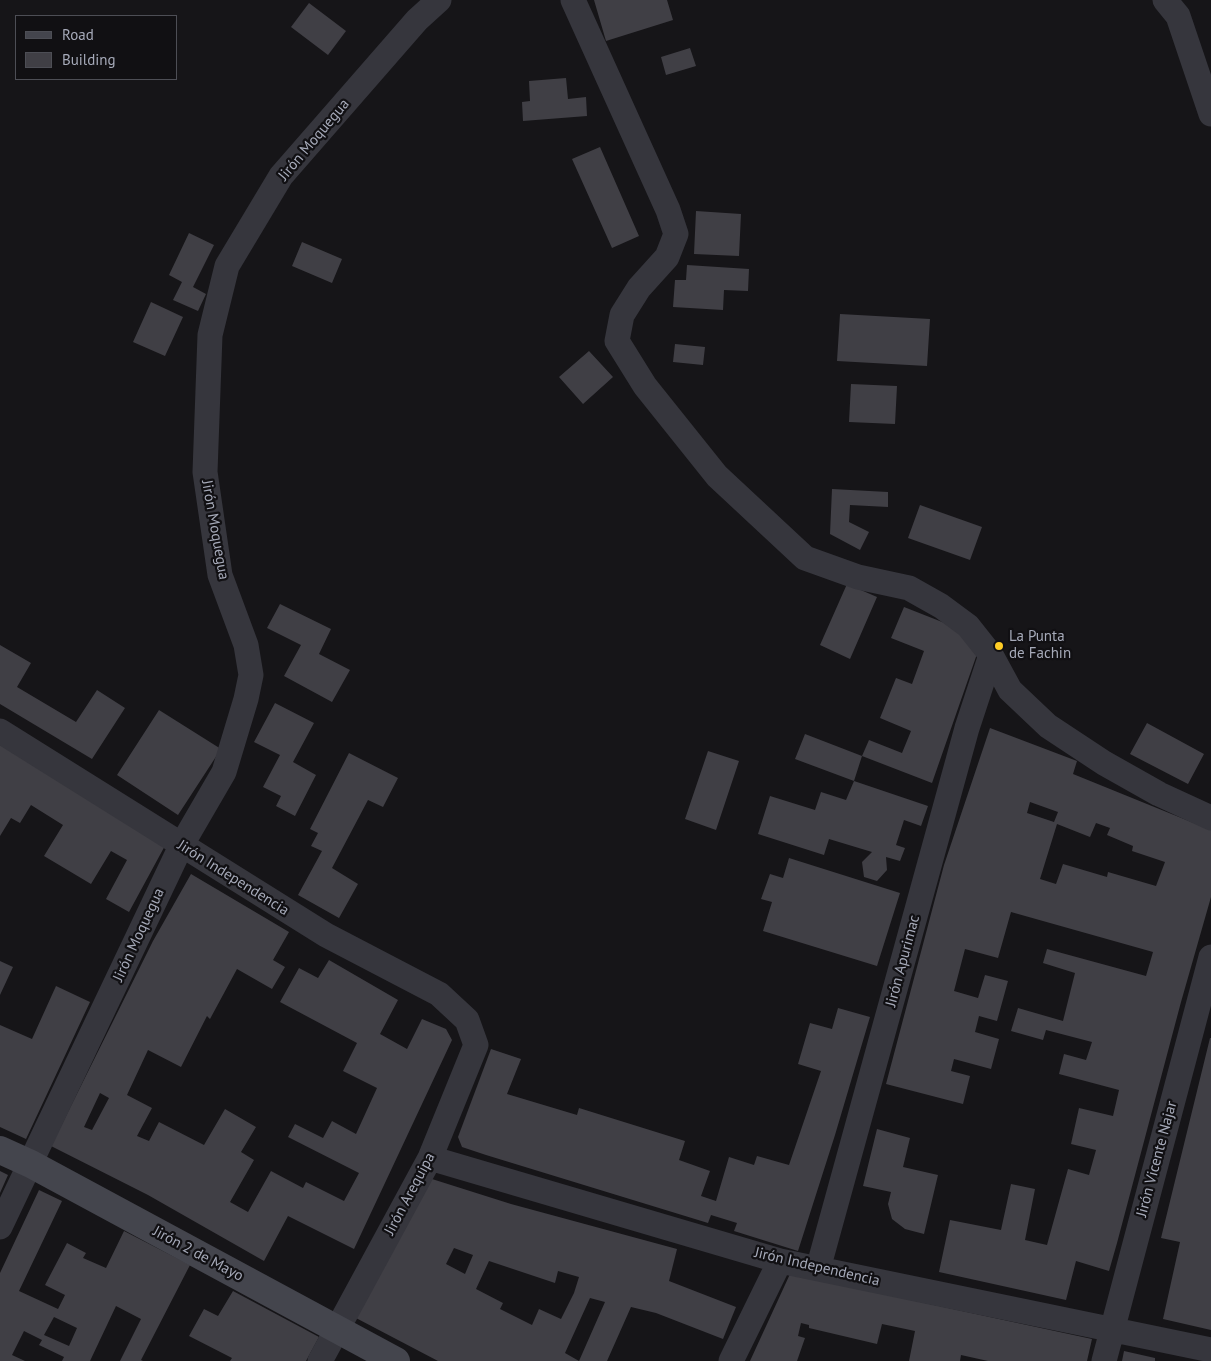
<!DOCTYPE html>
<html>
<head>
<meta charset="utf-8">
<style>
	body { margin:0 }
	#map { position:relative; width:1211px; height:1361px; overflow:hidden; background:#161518; font-family:"PT Sans",sans-serif }
	canvas { display:block }
	.legend { position:absolute; left:15px; top:15px; width:162px; height:65px; box-sizing:border-box; background:#111013; border:1px solid #4d4e55; margin:0; padding:6px 9px; list-style:none; font-size:15px; color:#a6aab9 }
	.legend li { display:flex; align-items:center; gap:10px; height:25px }
	.legend b { width:25px; border:1px solid #4d4e55 }
</style>
</head>
<body>
<div id="map">
<canvas width="1211" height="1361"></canvas>
<ul class="legend">
<li><b style="height:6px;background:#44454d"></b>Road</li>
<li><b style="height:14px;background:#403f45"></b>Building</li>
</ul>
</div>
<script>
const ctx = document.querySelector('canvas').getContext('2d');
ctx.lineJoin = 'round';
function fill(path, color) { ctx.fillStyle = color; ctx.fill(path, 'evenodd'); }
const shape = rows => new Path2D(rows.map(r => 'M' + r).join(''));
function trace(path, color, width, dash) { ctx.strokeStyle = color; ctx.lineWidth = width; ctx.lineCap = dash ? 'butt' : 'round'; ctx.setLineDash(dash || []); ctx.stroke(path); }
function drawText(font, color, halo, rows, align = 'center') {
  ctx.font = font + ' "PT Sans",sans-serif'; ctx.lineWidth = 4.5; ctx.setLineDash([]); ctx.textBaseline = 'middle'; ctx.strokeStyle = halo; ctx.fillStyle = color; for (const [text, x, y, turn = 0] of rows) {
    ctx.save(); ctx.translate(x, y); ctx.rotate((+turn || 0) * Math.PI / 180); ctx.textAlign = isNaN(turn) ? turn : align; if (halo) ctx.strokeText(text, 0, 0); ctx.fillText(text, 0, 0); ctx.restore();
  }
}
fill(shape([
	[594,0,667,0,673,20,606,41],
	[309,3,346,31,328,55,291,27],
	[690,48,696,66,666,75,661,57],
	[566,78,568,99,586,97,587,116,523,121,522,102,530,101,529,81],
	[600,147,639,236,612,248,572,159],
	[696,211,741,214,739,256,694,254],
	[189,233,214,245,193,287,206,294,198,311,173,300,182,282,169,275],
	[302,242,342,259,332,283,292,266],
	[687,265,749,269,748,291,724,290,723,310,673,307,675,280,686,280],
	[151,302,183,317,165,356,133,342],
	[840,314,930,319,927,366,837,361],
	[675,344,705,347,703,365,673,362],
	[589,351,613,377,583,404,559,377],
	[851,384,897,386,895,424,849,422],
	[832,489,888,492,888,507,850,505,849,522,869,532,860,550,830,534],
	[920,505,982,527,970,560,908,538],
	[847,584,877,597,850,659,820,645],
	[280,604,331,629,319,654,350,670,332,702,284,676,301,645,267,628],
	[904,607,960,629,977,654,932,783,862,756,869,740,902,753,911,731,880,718,896,678,912,684,924,651,891,638],
	[0,645,31,663,17,687,76,722,97,690,125,708,92,759,0,704],
	[275,703,314,723,293,762,316,775,295,816,276,806,281,796,263,787,280,755,254,742],
	[159,710,221,749,178,815,117,775],
	[1147,723,1204,754,1188,784,1130,754],
	[990,728,1077,761,1073,774,1211,830,1211,897,1181,1002,1117,1243,1109,1271,1076,1261,1066,1300,939,1272,950,1220,1001,1230,1011,1184,1035,1189,1025,1240,1047,1245,1068,1169,1089,1175,1096,1150,1071,1144,1079,1108,1113,1116,1119,1090,1059,1074,1064,1054,1086,1060,1092,1042,1046,1030,1043,1040,1011,1031,1018,1008,1063,1021,1075,973,1043,963,1047,949,1146,976,1153,952,1011,912,998,958,965,949,954,991,978,998,985,975,1008,981,997,1021,979,1016,975,1032,999,1039,991,1069,954,1059,951,1071,970,1076,963,1104,886,1084,944,865],
	[1030,802,1058,812,1054,822,1027,813],
	[1096,823,1110,828,1107,835,1133,846,1132,851,1165,862,1156,886,1108,872,1107,877,1063,864,1056,884,1040,879,1057,824,1090,837],
	[805,734,862,756,854,781,928,806,921,826,904,820,896,845,905,848,900,861,886,857,887,870,877,881,864,877,862,862,872,852,829,839,824,855,758,834,770,796,815,810,821,792,846,800,854,781,795,759],
	[0,745,167,842,129,912,106,899,127,860,111,851,91,884,44,856,63,825,31,805,20,823,11,818,0,836],
	[708,751,739,761,716,830,685,819],
	[349,753,398,778,383,807,368,800,332,868,358,884,339,918,298,895,322,851,311,846,318,833,310,829],
	[789,858,900,893,877,966,763,931,772,902,761,899,770,874,783,878],
	[191,874,289,932,273,960,285,967,272,989,237,969,210,1019,207,1016,181,1067,148,1050,127,1095,152,1108,137,1136,149,1141,159,1122,204,1145,225,1109,256,1127,241,1152,254,1160,230,1202,248,1212,271,1171,303,1188,306,1182,344,1201,359,1173,288,1137,295,1124,323,1138,332,1121,356,1134,377,1088,343,1071,357,1043,280,1002,299,968,318,978,329,960,398,1000,380,1034,407,1049,422,1019,446,1029,452,1040,354,1249,288,1216,264,1261,148,1195,51,1146,153,941],
	[100,1093,109,1098,92,1130,84,1127],
	[0,961,13,967,0,995],
	[56,986,90,1002,26,1139,0,1127,0,1025,32,1039],
	[838,1008,870,1017,835,1135,798,1251,734,1231,737,1223,711,1215,708,1223,486,1155,462,1147,458,1137,491,1049,521,1059,507,1094,577,1115,579,1108,685,1141,679,1160,710,1171,701,1196,716,1201,729,1157,754,1165,757,1156,789,1165,821,1071,798,1064,810,1023,832,1029],
	[1210,1038,1211,1038,1211,1330,1163,1319,1180,1242,1161,1238],
	[877,1129,910,1138,903,1167,938,1175,924,1234,905,1229,892,1219,888,1204,891,1192,863,1186],
	[0,1171,8,1175,0,1193],
	[432,1179,511,1204,677,1249,669,1281,736,1307,723,1339,656,1313,631,1307,607,1361,438,1361,356,1318],
	[454,1248,473,1255,465,1274,446,1264],
	[489,1261,555,1283,558,1271,579,1277,574,1293,561,1319,539,1309,532,1325,500,1309,503,1303,476,1289],
	[590,1298,605,1302,579,1361,565,1353],
	[39,1190,62,1201,19,1291,58,1309,65,1295,45,1285,67,1243,86,1253,83,1258,106,1268,124,1231,190,1265,141,1360,143,1361,120,1361,141,1319,116,1306,90,1361,62,1361,64,1357,39,1345,42,1340,24,1331,12,1355,25,1361,0,1361,0,1273],
	[54,1317,77,1328,69,1346,44,1335],
	[790,1274,1092,1339,1087,1361,988,1361,961,1355,960,1361,909,1361,915,1331,882,1324,877,1344,809,1328,809,1325,801,1323,798,1336,805,1338,797,1361,750,1361],
	[233,1291,319,1337,306,1361,230,1361,232,1358,189,1336,204,1309,218,1316],
	[1124,1351,1155,1358,1155,1361,1122,1361]
]), '#403f45');
trace(shape([
	[573,0,668,210,676,234,667,257,639,288,622,315,617,341,645,386,717,476,805,558,858,577,909,588,941,606,968,626,991,655,1010,690,1048,726,1104,763,1159,794,1211,818],
	[1165,0,1178,16,1211,114],
	[0,731,326,935,439,994,467,1020,476,1045,430,1158,320,1361],
	[430,1158,780,1261,1211,1350],
	[0,1227,181,846,224,772,246,699,251,675,246,645,220,575,205,472,210,335,227,266,281,176,417,20,439,0],
	[818,1269,967,728,991,655],
	[731,1361,780,1261],
	[1104,1361,1211,957]
]), '#36363d', 25);
trace(shape([
	[0,1150,31,1164,396,1361]
]), '#44454d', 28);
for (const [x, y, r, color] of [
	[999,646,5,"#ffcd26"]
]) { const dot = new Path2D(); dot.arc(x, y, r, 0, 2 * Math.PI); ctx.fillStyle = color; ctx.fill(dot); trace(dot, '#111013', 2); }
drawText('15px', '#a6aab9', '#111013', [
	["Jirón Moquegua",314,140,-50],
	["Jirón Moquegua",215,530,80],
	["Jirón Independencia",233,878,32],
	["Jirón Moquegua",139,935,-65],
	["Jirón Apurimac",903,961,-75],
	["Jirón Vicente Najar",1157,1159,-75],
	["Jirón Arequipa",410,1194,-62],
	["Jirón 2 de Mayo",198,1254,28],
	["Jirón Independencia",817,1267,13]
]);
drawText('15px', '#a6aab9', '#111013', [
	["La Punta",1009,637],
	["de Fachin",1009,654]
], 'left');
</script>
</body>
</html>
